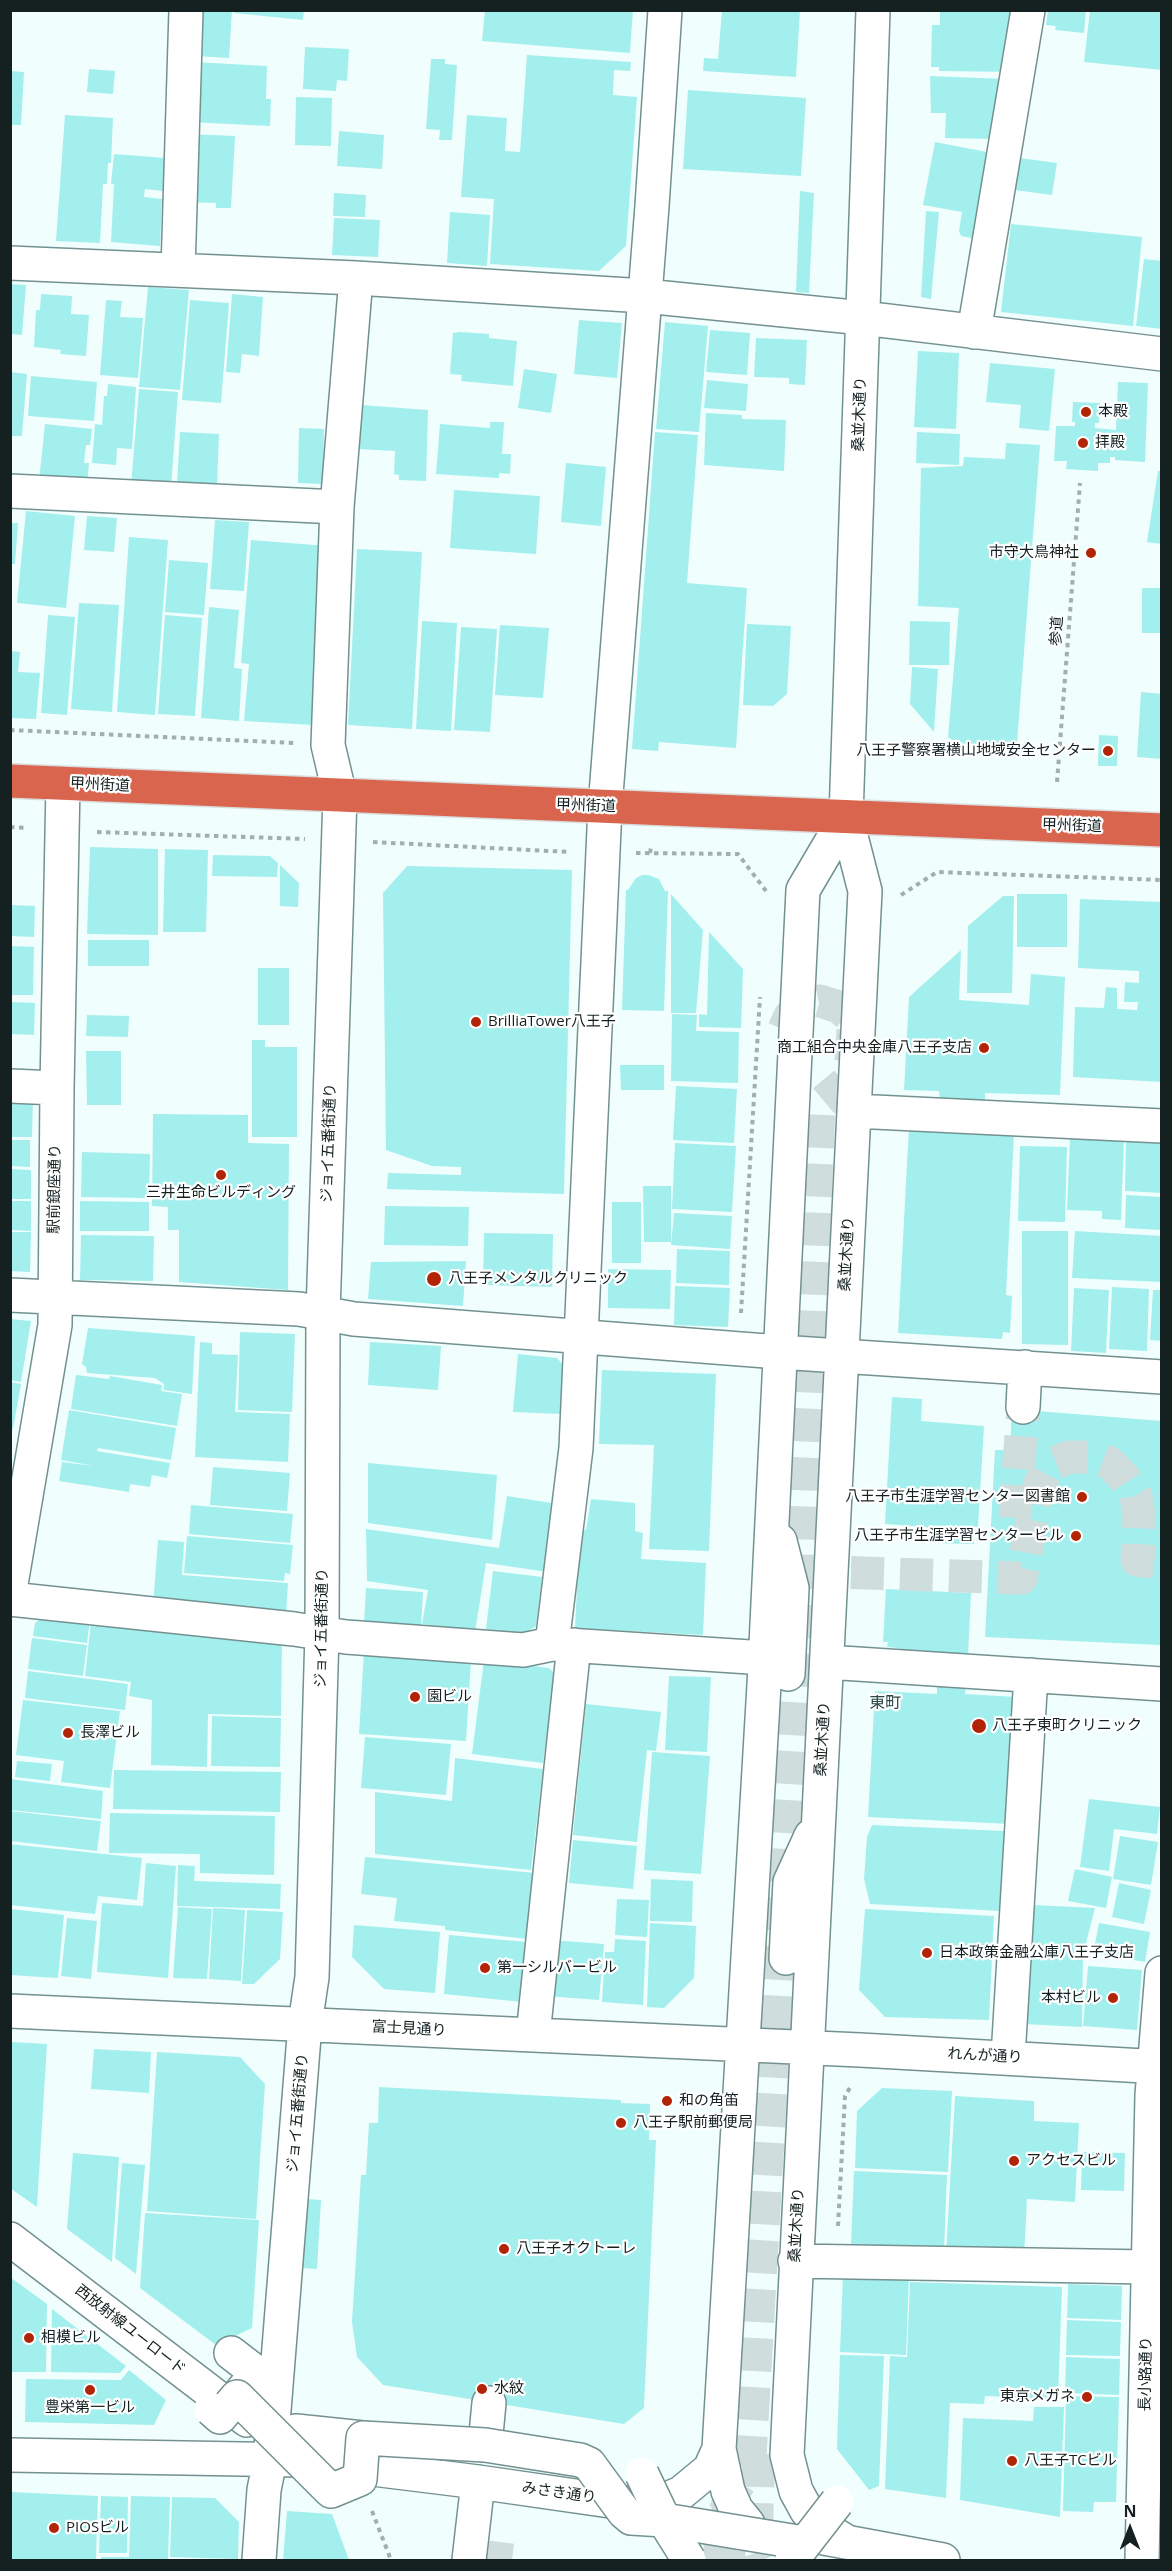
<!DOCTYPE html>
<html>
<head>
<meta charset="utf-8">
<style>
	body { margin:0 }
	#map { position:relative; width:1172px; height:2571px; overflow:hidden; background:#f1fefe; font-family:"Open Sans",sans-serif }
	canvas { display:block }
	.frame { position:absolute; inset:0; border:12px solid #152121; pointer-events:none }
	.north { position:absolute; left:1100px; top:2499px; width:60px; height:60px; -webkit-text-stroke:4px #fff; paint-order:stroke; rotate:0deg; font-size:16px; font-weight:700; line-height:24px; text-align:center; color:#152121 }
	.north::after { content:''; display:block; margin:auto; width:21px; height:27px; background:#152121; clip-path:polygon(50% 0,100% 100%,50% 72%,0 100%) }
</style>
</head>
<body>
<div id="map">
<canvas width="1172" height="2571"></canvas>
<div class="frame"></div>
<div class="north">N</div>
</div>
<script>
const ctx = document.querySelector('canvas').getContext('2d');
ctx.lineJoin = 'round';
function fill(path, color) { ctx.fillStyle = color; ctx.fill(path, 'evenodd'); }
const shape = rows => new Path2D(rows.map(r => 'M' + r).join(''));
function trace(path, color, width, dash) { ctx.strokeStyle = color; ctx.lineWidth = width; ctx.lineCap = dash ? 'butt' : 'round'; ctx.setLineDash(dash || []); ctx.stroke(path); }
function drawText(font, color, halo, rows, align = 'center') {
  ctx.font = font + ' "Open Sans","Noto Sans JP",sans-serif'; ctx.lineWidth = 4.5; ctx.setLineDash([]); ctx.textBaseline = 'middle'; ctx.strokeStyle = halo; ctx.fillStyle = color; for (const [text, x, y, turn = 0] of rows) {
    ctx.save(); ctx.translate(x, y); ctx.rotate((+turn || 0) * Math.PI / 180); ctx.textAlign = isNaN(turn) ? turn : align; if (halo) ctx.strokeText(text, 0, 0); ctx.fillText(text, 0, 0); ctx.restore();
  }
}
fill(shape([
	[198,10,232,10,229,58,195,56],
	[234,10,304,10,303,20,234,13],
	[485,10,633,10,630,53,482,41],
	[722,10,800,10,796,77,703,71,704,58,718,59],
	[940,10,1018,10,1016,72,939,71,939,67,931,67,932,25,940,25],
	[1048,10,1086,10,1084,33,1055,30,1056,26,1046,25],
	[1090,10,1162,10,1162,70,1084,62],
	[305,47,349,49,347,81,337,80,336,91,303,89],
	[527,55,631,62,630,71,614,70,613,95,637,97,626,246,599,271,490,264,494,199,461,197,467,115,507,118,505,151,520,152],
	[431,59,445,59,445,64,457,65,452,140,439,140,440,130,426,129],
	[193,62,267,66,266,99,271,99,270,126,190,122],
	[89,69,115,71,113,94,87,92],
	[10,71,24,72,21,125,10,125],
	[930,76,1005,79,992,139,945,138,946,113,931,113],
	[688,90,806,98,801,176,683,169],
	[296,97,332,98,331,146,295,145],
	[65,115,113,118,111,163,108,163,107,184,103,184,100,243,56,241],
	[339,131,384,135,382,169,337,166],
	[188,134,235,136,231,208,216,208,216,203,184,202],
	[935,142,997,154,977,239,961,236,959,231,962,212,923,205],
	[114,154,165,158,163,191,145,189,144,197,162,199,160,246,111,242,114,184,111,184],
	[1020,158,1057,163,1052,195,1015,190],
	[800,191,814,193,809,293,796,292],
	[334,193,366,195,365,217,333,216],
	[926,211,939,212,931,299,921,297],
	[450,212,490,215,487,266,447,263],
	[334,218,380,220,378,257,332,255],
	[1011,224,1142,237,1133,326,1001,312],
	[1144,259,1162,261,1162,329,1136,326],
	[10,284,26,285,22,335,10,334],
	[148,287,189,290,180,390,139,387],
	[41,294,72,296,71,314,89,315,86,356,60,354,61,350,34,347,36,310,40,310],
	[232,294,263,297,259,356,242,354,240,373,226,372],
	[106,300,122,301,120,317,143,318,138,378,100,375],
	[190,300,229,303,221,403,182,400],
	[579,320,622,323,617,378,574,374],
	[665,322,708,326,699,432,656,429],
	[710,330,750,333,747,375,706,372],
	[460,332,489,334,489,338,517,341,513,386,461,381,462,375,450,374,453,333],
	[756,338,807,340,805,385,789,384,789,378,754,377],
	[918,351,959,353,956,429,914,427],
	[990,363,1055,369,1049,431,1019,428,1021,405,986,402],
	[524,369,557,374,551,413,518,408],
	[10,372,27,374,22,436,10,436],
	[31,376,97,382,94,421,28,416],
	[707,380,748,384,746,411,704,408],
	[1118,382,1148,383,1145,462,1115,460,1115,457,1110,457,1110,463,1098,463,1098,471,1066,469,1067,461,1054,461,1056,426,1075,426,1075,422,1072,422,1073,402,1100,403,1099,423,1095,423,1095,428,1116,430],
	[108,384,136,387,132,449,117,448,116,465,92,463,95,424,102,425,104,396,107,396],
	[139,389,178,392,171,488,131,485],
	[361,405,428,410,426,481,399,480,399,475,394,474,395,451,358,449],
	[706,413,742,415,742,419,786,420,784,471,704,465],
	[490,422,504,422,502,454,511,454,510,474,499,473,499,478,436,474,440,424,490,428],
	[45,424,92,429,90,445,86,445,84,463,89,463,87,486,39,481],
	[299,428,324,429,323,484,298,483],
	[180,432,219,434,217,485,177,483],
	[655,432,698,435,687,583,747,588,736,748,659,742,658,751,632,749],
	[917,432,960,434,959,465,916,463],
	[1006,443,1040,445,1017,743,1006,751,991,756,974,755,948,737,959,608,918,606,921,468,963,466,964,457,1005,459],
	[566,463,606,467,601,526,561,522],
	[1158,471,1162,471,1162,544,1147,542],
	[454,490,540,496,536,554,450,548],
	[26,511,75,516,66,608,17,603],
	[87,516,117,518,114,552,84,550],
	[215,520,249,522,244,591,210,589],
	[10,523,18,523,15,564,10,564],
	[129,537,168,540,155,715,117,712],
	[251,540,327,546,313,725,244,721,249,664,241,663],
	[357,549,422,552,412,729,348,725],
	[169,560,208,563,204,615,165,612],
	[1142,588,1162,588,1162,633,1142,633],
	[79,603,119,605,112,712,71,709],
	[209,607,239,610,234,668,242,669,239,721,201,718],
	[48,615,75,617,67,715,41,713],
	[165,615,202,618,195,716,158,714],
	[422,621,457,623,451,731,416,729],
	[910,621,950,622,949,665,909,665],
	[747,624,791,626,787,694,773,706,743,705],
	[500,625,549,628,543,698,495,695],
	[461,627,497,629,490,732,454,730],
	[10,651,20,652,18,672,40,673,36,719,10,718],
	[912,667,938,669,934,732,910,704],
	[1141,692,1162,694,1162,759,1137,757],
	[1099,735,1118,736,1117,766,1098,766],
	[90,847,158,849,158,935,87,934],
	[165,849,208,850,206,932,163,932],
	[213,855,270,856,278,863,277,877,212,876],
	[280,865,299,883,298,907,280,906],
	[407,866,572,870,564,1194,387,1189,388,1173,461,1175,461,1167,432,1166,386,1150,383,893],
	[642,875,648,875,659,879,665,891,668,891,664,1011,622,1010,626,890,628,890,636,878],
	[671,894,703,930,696,1013,671,1013],
	[1017,894,1067,894,1067,947,1017,947],
	[1003,896,1014,896,1012,993,967,993,968,926],
	[1080,899,1162,902,1162,1082,1073,1077,1075,1007,1104,1008,1106,987,1117,988,1117,1009,1137,1010,1138,1002,1124,1002,1125,982,1139,983,1139,971,1078,968],
	[10,905,35,906,34,937,10,936],
	[709,932,743,969,741,1028,699,1027,699,1014,707,1015],
	[88,940,149,940,149,966,88,966],
	[10,946,34,947,33,995,10,995],
	[961,950,959,1000,1029,1005,1031,974,1065,977,1060,1095,985,1093,985,1102,940,1100,939,1091,904,1090,909,997],
	[258,968,289,968,289,1025,258,1025],
	[10,1002,35,1003,34,1035,10,1034],
	[672,1014,697,1015,696,1031,739,1032,738,1083,671,1081],
	[87,1015,129,1016,128,1037,86,1036],
	[252,1040,265,1040,265,1047,297,1047,297,1137,252,1137],
	[86,1051,121,1051,121,1105,87,1105],
	[620,1065,664,1065,664,1090,621,1090],
	[676,1086,737,1089,734,1143,673,1140],
	[10,1098,33,1098,32,1137,10,1137],
	[153,1114,248,1115,248,1143,289,1144,288,1290,179,1282,179,1230,168,1230,168,1207,152,1206],
	[909,1126,1014,1134,1006,1295,1012,1296,1010,1333,1003,1332,1002,1339,898,1333],
	[1070,1137,1124,1139,1121,1220,1102,1219,1102,1211,1067,1210],
	[10,1140,30,1140,30,1167,10,1166],
	[1126,1141,1162,1143,1162,1193,1125,1191],
	[675,1143,736,1146,732,1212,672,1209],
	[1020,1146,1067,1147,1065,1222,1018,1221],
	[82,1152,150,1154,149,1198,81,1197],
	[10,1169,31,1170,31,1199,10,1199],
	[643,1186,671,1186,671,1242,644,1242],
	[1126,1195,1162,1197,1162,1230,1125,1228],
	[10,1201,31,1201,31,1231,10,1230],
	[80,1201,149,1202,149,1231,80,1231],
	[612,1202,641,1202,641,1263,612,1263],
	[385,1206,469,1207,468,1246,384,1245],
	[674,1213,732,1216,730,1249,671,1245],
	[1022,1231,1068,1231,1068,1345,1022,1344],
	[1075,1231,1162,1236,1162,1282,1072,1278],
	[10,1232,31,1232,30,1272,10,1271],
	[484,1233,553,1234,552,1287,483,1285],
	[81,1235,154,1236,153,1281,80,1280],
	[677,1249,730,1251,729,1285,676,1283],
	[466,1261,463,1306,368,1299,371,1262],
	[608,1269,671,1270,670,1309,608,1308],
	[675,1286,730,1288,728,1327,674,1325],
	[1112,1287,1149,1289,1147,1351,1109,1349],
	[1074,1288,1109,1290,1106,1353,1071,1351],
	[1153,1290,1162,1290,1162,1341,1150,1340],
	[10,1319,31,1321,21,1382,10,1380],
	[88,1328,195,1336,192,1394,164,1390,164,1384,155,1378,87,1373,86,1367,82,1364],
	[240,1332,295,1334,292,1412,238,1410],
	[200,1342,212,1343,212,1354,238,1355,235,1412,290,1414,288,1462,195,1457],
	[370,1342,441,1346,438,1390,368,1385],
	[518,1354,557,1358,564,1366,561,1414,513,1412],
	[602,1370,716,1374,709,1551,649,1549,654,1445,599,1444],
	[76,1375,109,1379,110,1376,162,1385,161,1391,182,1394,177,1426,71,1409],
	[10,1382,21,1384,13,1429,10,1428],
	[892,1397,922,1399,921,1421,984,1426,978,1527,974,1527,974,1544,926,1543,927,1527,885,1524],
	[1012,1409,1162,1421,1160,1645,985,1637,995,1450,1010,1450],
	[69,1410,176,1428,171,1460,98,1448,97,1451,170,1463,167,1478,152,1475,150,1487,130,1484,129,1492,59,1481,62,1462,95,1466,61,1460],
	[368,1463,497,1475,492,1540,368,1523],
	[213,1467,290,1473,287,1511,210,1505],
	[507,1496,558,1504,548,1572,486,1563,475,1632,422,1624,428,1590,367,1581,366,1529,499,1548],
	[591,1499,635,1503,635,1531,643,1533,641,1559,706,1563,703,1635,575,1628,580,1530,586,1530],
	[191,1505,293,1514,290,1543,189,1534],
	[187,1536,293,1545,290,1574,285,1573,284,1581,184,1573],
	[158,1540,184,1542,182,1575,288,1583,286,1616,153,1606],
	[493,1571,542,1577,536,1626,524,1634,486,1629],
	[366,1588,423,1592,421,1627,364,1623],
	[886,1589,971,1593,968,1656,902,1652,898,1648,887,1647,888,1642,883,1642],
	[45,1615,90,1620,87,1643,33,1636,35,1623],
	[91,1622,282,1641,281,1716,208,1714,207,1767,151,1765,152,1700,129,1696,131,1682,85,1676],
	[32,1638,87,1645,83,1676,28,1669],
	[364,1652,471,1659,466,1741,359,1734],
	[484,1660,549,1668,555,1674,543,1763,472,1754],
	[28,1671,128,1684,125,1710,25,1698],
	[669,1676,711,1677,707,1752,665,1750],
	[937,1684,966,1686,965,1694,1016,1697,1009,1824,868,1817,875,1691,937,1694],
	[23,1700,120,1711,110,1788,61,1782,64,1761,16,1755],
	[586,1704,661,1712,656,1751,647,1750,637,1842,573,1835],
	[212,1716,281,1718,280,1767,211,1766],
	[365,1737,451,1744,446,1795,361,1788],
	[652,1752,710,1756,701,1874,644,1870],
	[455,1758,543,1769,531,1870,375,1854,375,1792,452,1801],
	[17,1761,52,1764,50,1781,15,1777],
	[114,1770,281,1772,280,1812,113,1809],
	[10,1779,103,1791,101,1819,10,1810],
	[1089,1799,1160,1807,1157,1834,1114,1829,1109,1871,1080,1867],
	[10,1811,101,1821,97,1851,10,1841],
	[110,1813,275,1816,274,1875,200,1873,200,1854,109,1853],
	[872,1825,1004,1831,1001,1911,870,1904,864,1879,867,1837],
	[1120,1836,1158,1842,1151,1885,1113,1879],
	[573,1840,637,1846,633,1889,569,1883],
	[10,1844,142,1858,137,1900,98,1896,95,1914,10,1905],
	[365,1857,535,1873,528,1939,445,1930,445,1926,394,1921,397,1898,361,1894],
	[146,1863,176,1866,168,1978,97,1972,102,1903,143,1906],
	[178,1865,195,1866,194,1881,281,1884,280,1909,177,1906],
	[1075,1869,1112,1877,1106,1908,1068,1901],
	[651,1879,693,1881,692,1922,650,1921],
	[1119,1883,1151,1890,1144,1924,1112,1917],
	[617,1899,649,1900,647,1937,615,1935],
	[1033,1905,1095,1908,1083,1955,1082,2027,1024,2024],
	[178,1907,212,1909,207,1979,173,1978],
	[213,1908,245,1910,241,1981,209,1979],
	[10,1909,64,1915,58,1978,10,1975],
	[865,1909,994,1916,989,2020,885,2017,859,1990],
	[247,1910,283,1912,280,1959,254,1984,242,1984],
	[67,1918,97,1921,91,1979,61,1976],
	[650,1923,696,1926,694,1978,664,2008,647,2007],
	[1099,1923,1150,1932,1145,1962,1093,1953],
	[354,1925,440,1932,435,1993,384,1989,352,1957],
	[449,1935,527,1942,522,2002,444,1994],
	[615,1939,646,1941,643,2005,602,2002,605,1952,614,1952],
	[551,1940,604,1944,599,2000,546,1996],
	[1088,1966,1142,1970,1137,2030,1083,2026],
	[10,2042,47,2044,37,2207,10,2188],
	[94,2049,151,2052,149,2093,91,2089],
	[157,2052,240,2057,265,2084,256,2219,147,2211],
	[379,2087,621,2100,621,2103,650,2104,649,2140,656,2140,644,2408,624,2424,383,2385,357,2357,352,2322,361,2175,366,2175,369,2123,378,2123],
	[882,2088,952,2091,948,2172,855,2168,857,2111],
	[955,2096,1034,2101,1034,2121,1079,2123,1075,2202,1027,2199,1024,2258,946,2254],
	[1082,2152,1125,2153,1124,2191,1081,2190],
	[73,2153,119,2157,112,2262,67,2229],
	[122,2163,145,2165,136,2274,115,2258],
	[854,2171,947,2175,944,2251,851,2246],
	[307,2199,321,2200,317,2269,303,2268],
	[145,2213,259,2220,252,2328,216,2345,140,2288],
	[843,2274,909,2277,906,2355,840,2352],
	[10,2277,47,2304,46,2372,10,2372],
	[910,2282,1062,2287,1058,2399,985,2396,984,2404,950,2403,946,2498,885,2489,890,2356,907,2357],
	[1068,2284,1122,2286,1121,2320,1067,2318],
	[52,2309,126,2366,120,2373,51,2372],
	[1067,2320,1121,2322,1120,2356,1066,2355],
	[840,2355,884,2356,879,2486,869,2490,837,2449],
	[1066,2357,1120,2359,1119,2395,1065,2393],
	[129,2370,166,2400,154,2425,25,2422,26,2379,121,2380],
	[1066,2396,1119,2397,1116,2502,1094,2502,1093,2512,1063,2511],
	[1034,2407,1064,2407,1060,2517,960,2500,963,2418,1033,2421],
	[10,2492,98,2496,96,2560,10,2560],
	[101,2496,128,2497,127,2553,99,2553],
	[131,2496,170,2497,168,2560,101,2560,101,2557,129,2557],
	[172,2497,215,2498,239,2522,238,2559,170,2557],
	[287,2511,332,2514,349,2560,283,2560]
]), '#a3efed');
trace(shape([
	[1015,1518,1023,1407],
	[802,1571,1021,1578,1039,1485,1050,1465,1069,1457,1093,1457,1110,1463,1125,1479,1136,1496,1139,1516,1137,1560,1162,1563],
	[759,2454,756,2544,762,2560],
	[728,2502,729,2560],
	[486,2560,488,2557,512,2560],
	[721,2560,719,2526,731,2497,743,2477,750,2457,800,1571,819,1105,845,1083,851,1061,853,1030,849,1016,839,1007,820,1001,801,1005,790,1016,783,1031]
]), '#d0dddd', 33, [33, 16]);
const minor = shape([
	[10,263,356,278,645,296,863,318,1162,354],
	[178,270,186,10],
	[974,332,1028,10],
	[10,491,337,507],
	[10,1086,57,1088],
	[854,1111,1162,1126],
	[10,1295,299,1309,354,1319,779,1352,1162,1377],
	[1023,1407,1025,1367],
	[780,1541,792,1588,788,1674],
	[10,1590,55,1325,57,1088,63,784],
	[10,1599,294,1629,346,1637,523,1650,552,1644,765,1658],
	[552,1644,576,1448,605,807,652,206,665,10],
	[827,1662,1162,1684],
	[786,1958,790,1882,811,1836],
	[10,2011,860,2050,1162,2067],
	[533,2035,574,1645],
	[1008,2057,1031,1675],
	[10,2239,247,2420],
	[795,2261,1149,2267],
	[231,2353,257,2373,237,2397],
	[282,2444,296,2431,363,2438],
	[485,2445,489,2403],
	[719,2449,728,2491,736,2509,748,2524],
	[10,2455,300,2460,478,2482,638,2505],
	[640,2505,660,2502,681,2493,710,2469,719,2449,764,1685,803,890,846,817],
	[824,2538,943,2560],
	[847,2542,826,2529,807,2511,796,2491,787,2455,865,891,846,817,873,10],
	[259,2560,264,2490,270,2460,305,2024,312,1977,322,1633,323,1313,340,796,328,745,337,507,356,278],
	[469,2560,478,2482],
	[1142,2560,1152,2095,1162,1973]
]);
const highway = shape([
	[10,781,1162,830]
]);
trace(minor, '#739190', 36);
trace(highway, '#dadbdb', 36);
trace(shape([
	[10,730,294,743],
	[1057,782,1080,483],
	[10,827,28,828],
	[97,832,305,839],
	[373,842,570,852],
	[636,853,738,854,766,891],
	[650,853,651,847],
	[901,895,937,872,1162,880],
	[741,1313,760,997],
	[838,2226,845,2096,851,2086],
	[372,2511,391,2560]
]), '#a2afaf', 4, [4.5, 4.5]);
trace(minor, '#fff', 33);
trace(highway, '#d9654e', 33);
const minorBridge = shape([
	[211,2409,220,2417,237,2397,331,2491,360,2479,363,2438,485,2445,580,2460,589,2464,624,2512,631,2518,664,2520,804,2543],
	[642,2474,664,2520,689,2560],
	[792,2560,837,2502]
]);
trace(minorBridge, '#739190', 36, []);
trace(minorBridge, '#fff', 33);
for (const [x, y, r, color] of [
	[1086,412,6,"#b12405"],
	[1083,443,6,"#b12405"],
	[1091,553,6,"#b12405"],
	[1108,751,6,"#b12405"],
	[476,1022,6,"#b12405"],
	[984,1048,6,"#b12405"],
	[221,1175,6,"#b12405"],
	[434,1279,8,"#b12405"],
	[1082,1497,6,"#b12405"],
	[1076,1536,6,"#b12405"],
	[415,1697,6,"#b12405"],
	[979,1726,8,"#b12405"],
	[68,1733,6,"#b12405"],
	[927,1953,6,"#b12405"],
	[485,1968,6,"#b12405"],
	[1113,1998,6,"#b12405"],
	[667,2101,6,"#b12405"],
	[621,2123,6,"#b12405"],
	[1014,2161,6,"#b12405"],
	[504,2249,6,"#b12405"],
	[29,2338,6,"#b12405"],
	[482,2389,6,"#b12405"],
	[90,2390,6,"#b12405"],
	[1087,2397,6,"#b12405"],
	[1012,2461,6,"#b12405"],
	[54,2528,6,"#b12405"]
]) { const dot = new Path2D(); dot.arc(x, y, r, 0, 2 * Math.PI); ctx.fillStyle = color; ctx.fill(dot); trace(dot, '#fff', 2); }
drawText('15px', '#152121', '#fff', [
	["本殿",1098,412],
	["拝殿",1095,443],
	["市守大鳥神社",1079,553,"right"],
	["八王子警察署横山地域安全センター",1096,751,"right"],
	["BrilliaTower八王子",488,1022],
	["商工組合中央金庫八王子支店",972,1048,"right"],
	["三井生命ビルディング",221,1193,"center"],
	["八王子メンタルクリニック",448,1279],
	["八王子市生涯学習センター図書館",1070,1497,"right"],
	["八王子市生涯学習センタービル",1064,1536,"right"],
	["園ビル",427,1697],
	["八王子東町クリニック",992,1726],
	["長澤ビル",80,1733],
	["日本政策金融公庫八王子支店",939,1953],
	["第一シルバービル",497,1968],
	["本村ビル",1101,1998,"right"],
	["和の角笛",679,2101],
	["八王子駅前郵便局",633,2123],
	["アクセスビル",1026,2161],
	["八王子オクトーレ",516,2249],
	["相模ビル",41,2338],
	["水紋",494,2389],
	["東京メガネ",1075,2397,"right"],
	["豊栄第一ビル",90,2408,"center"],
	["八王子TCビル",1024,2461],
	["PIOSビル",66,2528]
], 'left');
drawText('15px', '#152121', '#fff', [
	["桑並木通り",860,414,-88],
	["参道",1057,631,-86],
	["甲州街道",100,785,3],
	["甲州街道",586,806,2],
	["甲州街道",1072,826,2],
	["ジョイ五番街通り",329,1143,-88],
	["駅前銀座通り",55,1189,-89],
	["桑並木通り",847,1254,-87],
	["ジョイ五番街通り",322,1628,-89],
	["桑並木通り",823,1739,-87],
	["富士見通り",409,2029,3],
	["れんが通り",985,2056,3],
	["ジョイ五番街通り",298,2113,-85],
	["桑並木通り",797,2225,-87],
	["西放射線ユーロード",130,2330,38],
	["長小路通り",1146,2374,-89],
	["みさき通り",559,2493,8]
]);
drawText('16px', '#2c4847', '#fff', [
	["東町",885,1703]
]);
</script>
</body>
</html>
